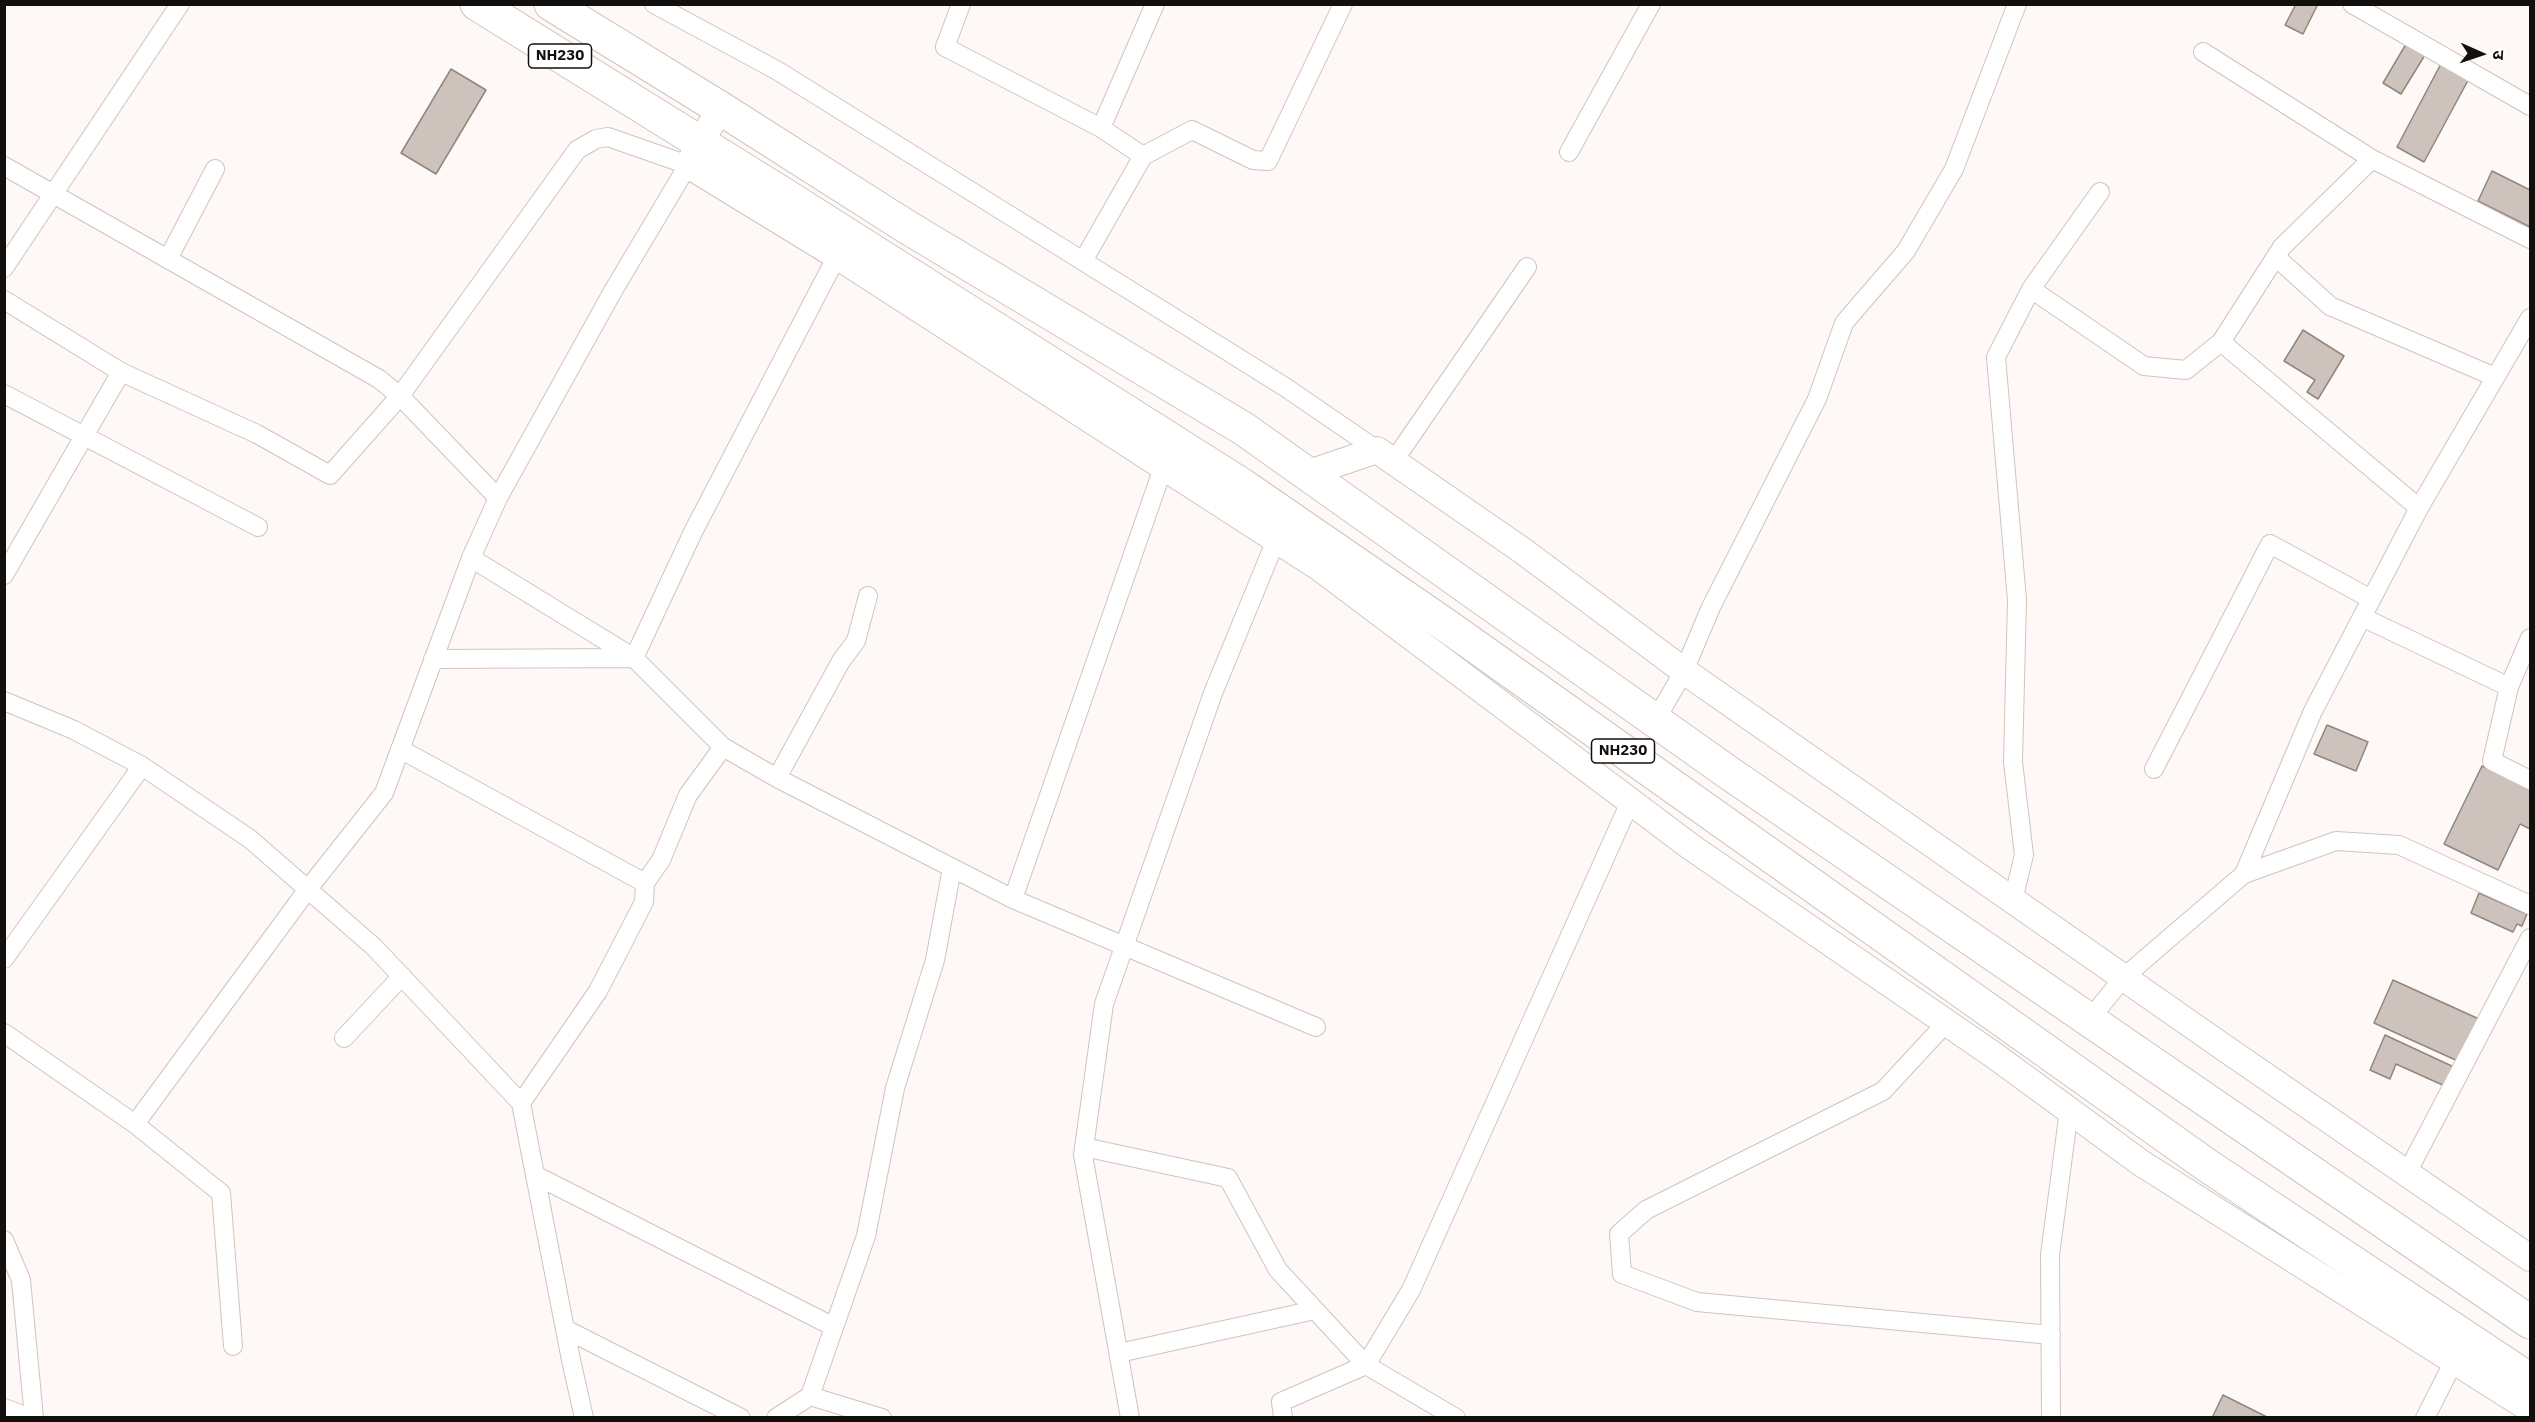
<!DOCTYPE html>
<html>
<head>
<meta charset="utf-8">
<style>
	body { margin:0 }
	#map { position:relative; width:2535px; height:1422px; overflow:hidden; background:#fef9f6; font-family:"IBM Plex Sans","Noto Sans Devanagari",sans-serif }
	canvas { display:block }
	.frame { position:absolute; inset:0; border:6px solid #130f0d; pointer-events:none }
	.north { position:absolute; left:2451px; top:24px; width:60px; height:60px; -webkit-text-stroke:4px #fff; paint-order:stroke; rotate:93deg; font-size:16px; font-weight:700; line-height:24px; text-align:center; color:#130f0d }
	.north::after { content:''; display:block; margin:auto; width:21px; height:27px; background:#130f0d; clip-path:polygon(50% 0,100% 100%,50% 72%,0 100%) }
</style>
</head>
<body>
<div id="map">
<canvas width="2535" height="1422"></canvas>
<div class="frame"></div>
<div class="north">उ</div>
</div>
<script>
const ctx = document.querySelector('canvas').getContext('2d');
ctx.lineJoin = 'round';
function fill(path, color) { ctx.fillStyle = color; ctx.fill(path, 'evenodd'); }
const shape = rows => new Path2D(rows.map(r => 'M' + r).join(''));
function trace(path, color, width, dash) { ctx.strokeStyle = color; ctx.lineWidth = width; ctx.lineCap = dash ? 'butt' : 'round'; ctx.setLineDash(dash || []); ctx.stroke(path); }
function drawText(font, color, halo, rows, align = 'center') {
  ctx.font = font + ' "IBM Plex Sans",sans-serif'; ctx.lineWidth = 4.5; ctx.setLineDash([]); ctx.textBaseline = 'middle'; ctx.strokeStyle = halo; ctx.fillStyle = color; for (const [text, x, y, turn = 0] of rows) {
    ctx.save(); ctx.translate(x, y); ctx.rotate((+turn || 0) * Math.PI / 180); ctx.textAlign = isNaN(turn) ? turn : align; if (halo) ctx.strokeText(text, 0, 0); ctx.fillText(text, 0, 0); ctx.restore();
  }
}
const building = shape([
	[2296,4,2318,4,2303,34,2285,25,2296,4],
	[2409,39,2428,50,2401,94,2383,83,2409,39],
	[2444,58,2472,73,2424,162,2397,147,2444,58],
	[451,69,486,90,436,174,401,153,451,69],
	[2492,171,2530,190,2530,227,2478,201,2492,171],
	[2303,330,2344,356,2318,399,2307,392,2315,380,2284,361,2303,330],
	[2327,725,2368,742,2356,771,2314,754,2327,725],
	[2482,766,2530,789,2530,829,2520,824,2498,870,2444,844,2482,766],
	[2479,893,2527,914,2522,926,2517,924,2513,932,2471,913,2479,893],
	[2393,980,2479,1019,2460,1062,2374,1023,2393,980],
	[2385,1035,2456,1068,2447,1087,2396,1064,2390,1079,2370,1070,2385,1035],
	[2223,1395,2269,1418,2212,1418,2223,1395]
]);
fill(building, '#cec3bc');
trace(building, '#908680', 1.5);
const street = shape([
	[654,4,778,71,1285,387,1377,450],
	[961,4,945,47,1101,128,1143,156],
	[2352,4,2530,106],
	[2203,52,2372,159,2530,239],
	[1101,128,1155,4],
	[1569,152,1651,4],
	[4,166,379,379,400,396,498,498,613,291,688,165,608,137,596,139,577,150,400,396,330,475,257,434,121,372,4,300],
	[2276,257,2330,306,2495,377],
	[168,259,215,169],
	[1083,261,1143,156,1192,130,1253,160,1268,161,1343,4],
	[4,268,180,4],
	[2031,289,2100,192],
	[2221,342,2419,508],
	[4,394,258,527],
	[1393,462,1527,267],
	[471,558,634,658,723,747,777,778,1013,899,1316,1027],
	[4,575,121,372],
	[2362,617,2509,687,2492,761,2530,780],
	[433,659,634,658,694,530,837,256],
	[2509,687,2530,638],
	[4,701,74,730,142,766,250,839,374,947,521,1103,571,1360,584,1418],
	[1655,721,1684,671,1711,607,1817,399,1844,323,1906,251,1954,169,2017,4],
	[400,749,645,883],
	[2154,769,2270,544,2371,599],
	[777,778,841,661,856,641,868,596],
	[2244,874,2336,841,2399,845,2530,905],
	[1013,899,1163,468],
	[2013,900,2024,855,2013,762,2017,600,1996,357,2031,289,2144,366,2186,370,2221,342,2282,247,2372,159],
	[4,959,142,766],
	[2089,1020,2124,977,2244,874,2313,711,2419,508,2530,318],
	[1946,1023,1883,1091,1646,1210,1619,1234,1622,1274,1697,1302,2051,1335],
	[4,1033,135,1124,221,1193,233,1346],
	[344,1038,402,976],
	[521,1103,598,991,644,902,645,883,661,860,688,795,723,747],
	[135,1124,308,889,384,793,471,558,498,498],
	[1084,1147,1228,1178,1278,1270,1366,1365,1456,1418],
	[2407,1173,2530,938],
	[535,1175,834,1327],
	[4,1240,21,1280,34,1418],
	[565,1329,741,1418],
	[1119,1353,1315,1310],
	[810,1396,882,1418],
	[4,1408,30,1418],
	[776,1418,810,1396,866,1236,895,1088,935,960,952,868],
	[1130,1418,1083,1155,1104,1004,1213,693,1276,540],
	[1283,1418,1281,1402,1366,1365,1411,1290,1630,802],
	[2051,1418,2050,1255,2069,1110],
	[2425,1418,2454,1361]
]);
const secondary = shape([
	[720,108,688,165,837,256,1320,568,1691,847,1995,1056,2141,1163,2530,1409],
	[1309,473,1377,450,1523,551,1684,671,2226,1049,2530,1258]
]);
const highway = shape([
	[477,4,775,189,1242,485,1447,626,2208,1166,2530,1380],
	[551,4,720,108,907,227,1244,429,1729,773,2530,1322]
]);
trace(street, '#cfc4bd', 20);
trace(secondary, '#cfc4bd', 28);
trace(highway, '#cfc4bd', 35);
trace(street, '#fff', 18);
trace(secondary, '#fff', 26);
trace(highway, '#fff', 33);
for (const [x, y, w] of [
	[560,56,63],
	[1623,751,63]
]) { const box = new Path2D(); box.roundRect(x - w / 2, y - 12, w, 24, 4.5); ctx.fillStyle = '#fff'; ctx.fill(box); trace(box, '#130f0d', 1.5); }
drawText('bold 15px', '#130f0d', null, [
	["NH230",560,56],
	["NH230",1623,751]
]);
</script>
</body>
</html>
